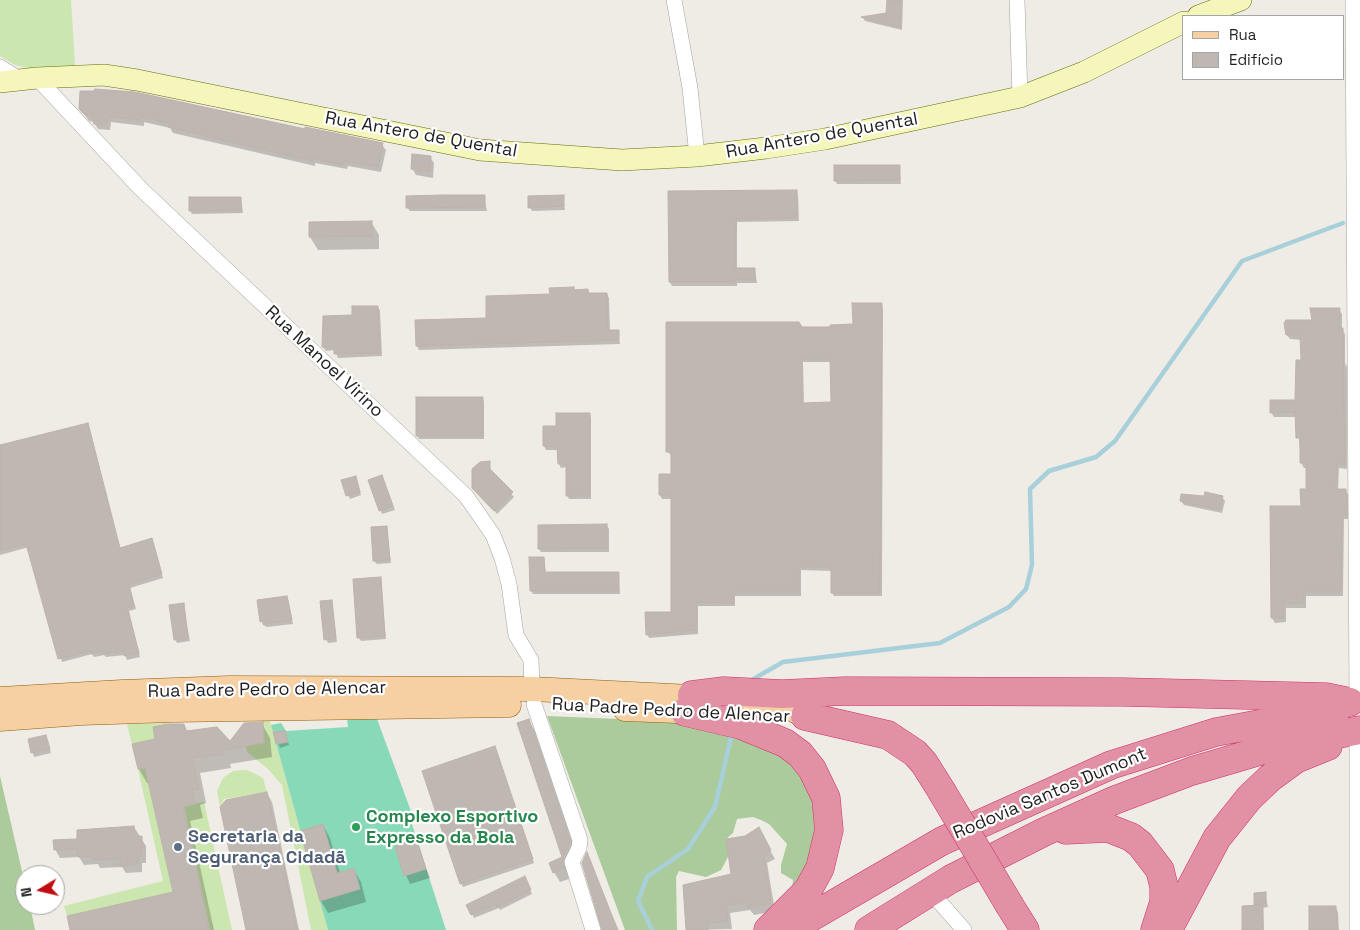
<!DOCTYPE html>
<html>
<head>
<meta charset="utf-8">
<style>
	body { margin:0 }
	#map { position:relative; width:1360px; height:930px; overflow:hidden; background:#efebe5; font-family:"Space Grotesk",sans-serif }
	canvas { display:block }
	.legend { position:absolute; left:1182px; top:15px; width:162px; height:65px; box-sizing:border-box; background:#fff; border:1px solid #a5a5a5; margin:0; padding:6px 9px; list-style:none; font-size:15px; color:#1e1e1e }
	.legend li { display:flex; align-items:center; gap:10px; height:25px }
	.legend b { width:25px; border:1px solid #a5a5a5 }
	.north { position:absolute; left:15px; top:865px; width:50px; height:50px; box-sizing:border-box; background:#fff; border:1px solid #a5a5a5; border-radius:50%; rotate:261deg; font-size:14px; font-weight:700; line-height:20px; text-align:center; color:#1e1e1e }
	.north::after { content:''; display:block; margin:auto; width:18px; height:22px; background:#c10c12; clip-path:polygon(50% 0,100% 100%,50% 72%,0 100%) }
</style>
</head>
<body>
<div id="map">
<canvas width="1360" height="930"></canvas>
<ul class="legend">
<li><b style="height:6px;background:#f6cfa2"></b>Rua</li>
<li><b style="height:14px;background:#bfb7b2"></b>Edifício</li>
</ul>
<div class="north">N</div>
</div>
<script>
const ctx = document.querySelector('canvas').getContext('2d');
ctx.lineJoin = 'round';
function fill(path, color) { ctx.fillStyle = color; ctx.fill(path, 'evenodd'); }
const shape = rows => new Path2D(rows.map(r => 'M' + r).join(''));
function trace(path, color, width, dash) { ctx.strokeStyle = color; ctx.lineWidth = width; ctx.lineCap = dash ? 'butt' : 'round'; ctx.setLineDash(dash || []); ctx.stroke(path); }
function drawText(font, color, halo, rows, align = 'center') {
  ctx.font = font + ' "Space Grotesk",sans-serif'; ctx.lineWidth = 4.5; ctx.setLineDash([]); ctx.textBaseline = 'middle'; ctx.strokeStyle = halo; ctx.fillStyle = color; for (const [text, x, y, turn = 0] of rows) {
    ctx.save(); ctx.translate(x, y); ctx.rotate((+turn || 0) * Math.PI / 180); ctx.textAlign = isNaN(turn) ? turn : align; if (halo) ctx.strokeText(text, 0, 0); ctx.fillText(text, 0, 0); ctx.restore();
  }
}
fill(shape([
	[0,0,71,0,75,66,32,69,15,65,0,56],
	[269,718,328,930,311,930,282,785,268,769,247,752,246,746,263,742,262,720],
	[167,723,170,734,157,745,142,745,141,742,132,744,127,724],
	[145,768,173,892,67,916,64,906,163,881,138,769],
	[247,770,263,778,267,792,224,799,220,807,217,791,223,778,233,771],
	[204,802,232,930,210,930,184,806]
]), '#cbe6ae');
fill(shape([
	[547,716,667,721,760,736,815,782,818,855,792,890,793,880,781,873,781,865,787,844,769,824,761,820,753,817,737,819,733,833,726,839,729,855,721,870,706,877,679,871,676,877,677,930,625,930],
	[0,776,25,884,25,905,30,905,35,930,0,930]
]), '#accb9c');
fill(shape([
	[347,719,377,719,412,814,409,815,446,930,328,930,271,725,281,723,286,731,348,727]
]), '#87d9b7');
fill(shape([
	[888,0,903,0,902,30,865,21,863,18,887,14],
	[80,108,306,131,382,145,386,150,381,172,348,166,347,169,315,163,315,166,173,133,170,128,144,122,144,126,111,122,110,130,98,129,94,122,89,121],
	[430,157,434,163,433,178,416,175,412,168],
	[899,166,901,184,837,184,835,180],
	[796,191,798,195,799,221,737,222,737,269,755,270,757,283,737,283,737,286,672,286,670,282,670,192],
	[563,196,565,210,532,211,530,207],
	[484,197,487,211,410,211,407,207],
	[241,198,243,213,192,214,190,210],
	[371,222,379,235,379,249,318,250,310,237],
	[574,288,575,291,588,290,590,294,607,294,609,298,610,331,618,331,620,344,419,350,417,346],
	[881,304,883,308,882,596,834,596,832,593,832,571,801,570,801,596,735,596,735,606,698,606,698,634,649,638,647,634,672,613,672,499,662,499,660,495,660,475,672,475,672,456,668,452,801,329,854,326],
	[803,362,832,362,832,403,804,404],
	[378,307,380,311,382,356,338,358,335,350,326,351,323,347,354,316],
	[1339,310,1342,314,1342,330,1345,334,1345,363,1347,367,1347,469,1339,468,1338,490,1346,491,1348,495,1349,519,1344,519,1343,596,1306,596,1306,608,1286,608,1286,622,1275,623,1272,618,1307,490,1307,468,1304,468,1301,463,1297,417,1274,417,1271,412,1296,401,1302,362,1302,340,1290,339,1287,335],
	[482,398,484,402,484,439,419,439,417,435],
	[589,414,591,418,591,499,569,499,567,495,567,467,561,468,559,464,558,450,546,450,544,446,557,427],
	[0,446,120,549,153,543,163,578,130,588,136,609,129,611,140,657,127,660,125,655,106,657,104,655,94,657,92,654,62,662,29,547,0,555],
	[489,462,491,472,514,497,497,514,473,488],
	[382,476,395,510,382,514,370,481],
	[357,481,361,495,350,499,348,495],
	[1222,497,1225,501,1222,513,1184,505,1181,501],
	[607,526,609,529,609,552,541,552,539,549],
	[386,527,391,563,377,564,374,561],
	[544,558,546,573,618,573,620,594,533,594,531,591],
	[380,578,386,639,361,641,358,637],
	[288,599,293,624,267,627,263,625,258,601],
	[331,601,337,642,328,643,326,639],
	[183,604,190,641,177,643,175,639],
	[529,721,535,731,576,852,569,869,569,879,560,882,554,872,563,857],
	[262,724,270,738,272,757,230,764,231,768,200,773,206,803,200,805,203,818,190,821,214,930,71,930,175,892,150,783,147,783,139,769,133,745,157,740,184,725,188,732,230,743],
	[285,732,289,745,280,748,275,733],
	[46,736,51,753,34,757,29,740],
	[496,751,534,863,463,887,461,883],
	[267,793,272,802,299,930,247,930],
	[323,825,330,838,340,873,354,870,361,882,366,902,328,913,321,901],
	[134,827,146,846,146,863,142,863,142,872,126,873,122,867,100,868,98,864,84,865,79,857,60,858,55,849,78,840],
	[758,829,775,859,767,863,775,911,754,915,750,910,730,913,732,929,687,930,733,875,746,837],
	[416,842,430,878,410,884,406,875],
	[524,878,532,894,500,910,499,908,474,918,468,905],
	[1265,893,1268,907,1263,908,1264,930,1234,930,1243,930,1255,907,1255,894],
	[1335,907,1338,912,1339,930,1310,930]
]), '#0003');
trace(shape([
	[750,681,783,662,940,643,1009,607,1026,589,1032,565,1030,489,1049,471,1096,457,1115,441,1242,261,1343,223],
	[652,930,638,901,647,877,688,849,715,807,732,733]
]), '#a8d0da', 4.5);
const building = shape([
	[887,0,901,0,900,27,861,17,886,13,887,0],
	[95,89,135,92,305,129,305,127,383,143,378,167,345,161,344,164,338,164,312,158,313,161,299,158,168,127,169,123,141,117,141,120,109,117,107,125,94,124,92,116,85,115,79,109,80,91,94,91,95,89],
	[412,154,431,156,430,172,411,169,412,154],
	[834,165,900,165,900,180,834,181,834,165],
	[797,190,797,218,736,219,735,268,755,268,755,280,735,279,735,282,669,282,668,191,797,190],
	[442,195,485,195,485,207,406,208,406,196,442,195],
	[564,195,564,206,528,208,528,196,564,195],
	[189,197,241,197,241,210,189,211,189,197],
	[372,221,372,236,309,237,309,222,372,221],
	[574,287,574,290,588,289,588,293,607,293,608,330,619,330,619,340,416,346,415,320,486,318,486,296,550,294,549,288,574,287],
	[852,303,882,303,880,593,831,593,831,567,799,567,799,592,733,592,734,603,697,602,696,630,646,635,645,612,671,612,671,496,659,495,659,474,671,474,671,452,666,452,666,322,799,322,802,327,830,327,830,325,853,324,852,303],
	[802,359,830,359,831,402,802,403,802,359],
	[352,306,378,306,380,353,334,354,334,347,322,347,323,316,352,315,352,306],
	[1310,308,1340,308,1339,328,1343,328,1345,464,1337,464,1336,489,1346,489,1347,515,1342,515,1341,592,1304,592,1304,603,1284,604,1284,618,1271,618,1270,506,1301,506,1300,489,1306,489,1306,463,1300,463,1300,438,1296,438,1295,412,1270,413,1270,400,1295,400,1296,360,1301,360,1300,335,1286,335,1284,323,1286,320,1312,320,1310,308],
	[416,397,483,397,483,436,416,436,416,397],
	[556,413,590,413,590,496,566,496,566,464,558,464,557,447,543,446,543,426,556,426,556,413],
	[88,423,120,548,152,538,162,574,129,584,134,606,127,607,139,653,124,656,124,651,102,654,102,651,91,654,90,651,58,659,26,544,0,550,0,445,88,423],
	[490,461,490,469,513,492,494,511,472,488,472,469,480,462,490,461],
	[382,475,393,506,379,511,368,480,382,475],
	[356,476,360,492,346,496,341,480,356,476],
	[1205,492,1223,496,1220,510,1180,501,1181,494,1204,496,1205,492],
	[607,524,607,548,538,549,538,525,607,524],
	[387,526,390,560,373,561,371,527,387,526],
	[529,557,544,557,545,572,619,572,619,591,530,591,529,557],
	[381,577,385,636,357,638,353,579,381,577],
	[287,596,292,620,263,624,263,621,260,622,257,600,287,596],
	[332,600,336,638,324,640,320,601,332,600],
	[184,603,188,638,174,640,169,605,184,603],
	[529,719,570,841,563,858,564,868,553,873,549,863,562,857,517,723,529,719],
	[263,722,264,743,223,750,223,754,192,758,199,789,192,790,195,804,183,807,209,930,70,930,67,916,173,892,145,768,138,769,132,744,155,739,153,727,168,724,184,724,186,731,217,727,230,741,244,723,263,722],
	[285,731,288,742,276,744,273,732,285,731],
	[46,735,50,749,31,753,28,739,46,735],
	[495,746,533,859,460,884,422,771,495,746],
	[267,792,283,862,297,930,246,930,220,807,226,800,267,792],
	[323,824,337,873,354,868,360,889,320,901,300,831,323,824],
	[134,826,135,837,142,836,142,855,138,855,138,864,120,866,120,859,94,860,93,856,78,857,77,849,54,850,53,840,77,839,77,830,134,826],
	[759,827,771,850,764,855,771,903,748,908,747,902,726,905,728,921,707,923,708,930,686,930,683,885,731,874,726,839,745,836,759,827],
	[417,840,426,869,404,876,395,847,417,840],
	[587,852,611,913,618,930,602,930,582,863,587,852],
	[525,876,531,890,497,907,496,904,471,915,466,905,525,876],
	[1266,892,1266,903,1254,905,1254,893,1266,892],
	[1263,905,1263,929,1242,930,1242,906,1263,905],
	[1309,906,1336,906,1337,930,1309,930,1309,906]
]);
fill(building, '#bfb7b2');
trace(building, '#bfb2a8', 1);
const street = shape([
	[674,0,690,88,697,156],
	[1017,0,1020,97],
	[1353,0,1357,702],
	[0,67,19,79],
	[37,78,141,189,466,496,493,535,502,558,509,584,516,635,531,660,532,689],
	[534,704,580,840,579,848,572,862,593,930],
	[1357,730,1357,930],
	[930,891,964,930]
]);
const secondary = shape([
	[1198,16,1241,0],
	[0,82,37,78,104,75,137,80,480,150,622,160,697,156,766,148,825,139,1020,97,1084,72,1184,22]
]);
const primary = shape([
	[0,699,122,692,229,688,532,689,711,698],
	[751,703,792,709,805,716],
	[625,709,704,712],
	[0,719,81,713,172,710,509,705]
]);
const highway = shape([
	[692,695,724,691,782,694,845,691,1123,692,1326,697,1350,702],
	[685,712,741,725,785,743,800,754,812,769,826,798,829,830,820,868,808,890,768,930],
	[805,716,888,735,915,753,924,763,941,790],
	[1066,830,1108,828,1131,837,1140,844,1160,870,1164,887,1164,902,1155,930],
	[1010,906,1025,930],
	[789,930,942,841,1111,765,1216,732,1330,711,1339,707],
	[869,930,951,879,1044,832,1115,800,1192,771,1280,745,1360,730],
	[1168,930,1217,838,1249,798,1270,778,1296,759,1328,746]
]);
trace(street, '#a2a2a2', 16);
trace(secondary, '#686f0b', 22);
trace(primary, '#905e09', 25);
trace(highway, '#d02f6b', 29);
trace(street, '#fff', 15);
trace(secondary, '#f5f6bc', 21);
trace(primary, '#f6cfa2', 24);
trace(highway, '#e191a3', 28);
const highwayBridge = shape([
	[941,790,1010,906]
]);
trace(highwayBridge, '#d02f6b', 29, []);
trace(highwayBridge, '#e191a3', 28);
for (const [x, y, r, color] of [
	[356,827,5,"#2e9e5b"],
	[178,847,5,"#5c6f8a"]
]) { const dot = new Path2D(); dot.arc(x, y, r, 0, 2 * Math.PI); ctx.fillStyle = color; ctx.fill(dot); trace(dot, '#fff', 2); }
drawText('18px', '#1e1e1e', '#fff', [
	["Rua Antero de Quental",421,135,10],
	["Rua Antero de Quental",822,136,-10],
	["Rua Manoel Virino",324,362,43],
	["Rua Padre Pedro de Alencar",267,690,-1],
	["Rua Padre Pedro de Alencar",671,711,3],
	["Rodovia Santos Dumont",1050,794,-23]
]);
drawText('bold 18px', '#27864d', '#fff', [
	["Complexo Esportivo",366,817],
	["Expresso da Bola",366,838]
], 'left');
drawText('bold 18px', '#4e5e75', '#fff', [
	["Secretaria da",188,837],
	["Segurança Cidadã",188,858]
], 'left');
</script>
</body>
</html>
